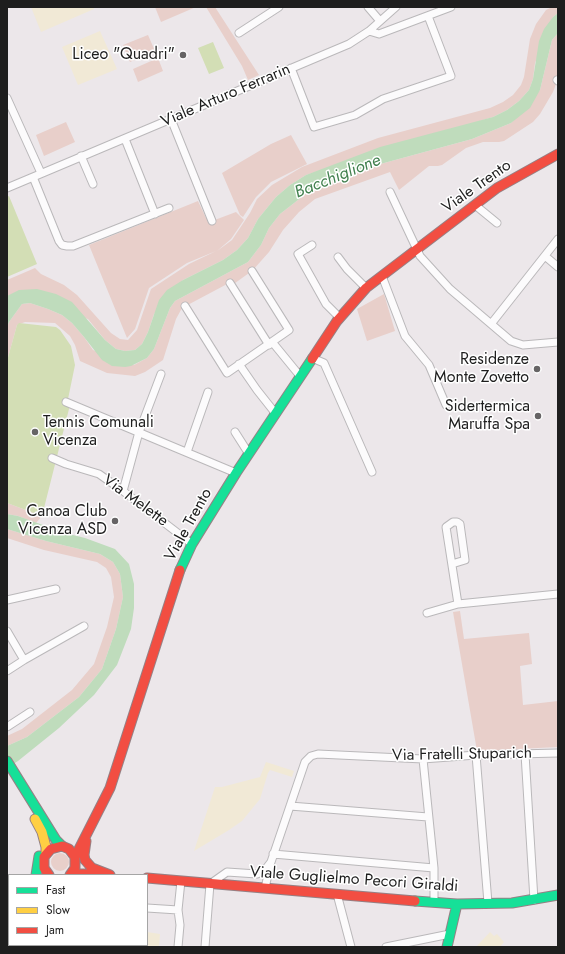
<!DOCTYPE html>
<html>
<head>
<meta charset="utf-8">
<style>
	body { margin:0 }
	#map { position:relative; width:565px; height:954px; overflow:hidden; background:#ece7ea; font-family:Jost,sans-serif }
	canvas { display:block }
	.frame { position:absolute; inset:0; border:8px solid #1e1e1e; pointer-events:none }
	.legend { position:absolute; left:8px; top:874px; width:140px; height:72px; box-sizing:border-box; background:#fff; border:1px solid #a5a5a5; margin:0; padding:5px 7px; list-style:none; font-size:12px; color:#1e1e1e }
	.legend li { display:flex; align-items:center; gap:8px; height:20px }
	.legend b { width:20px; border:1px solid #a5a5a5 }
</style>
</head>
<body>
<div id="map">
<canvas width="565" height="954"></canvas>
<div class="frame"></div>
<ul class="legend">
<li><b style="height:5px;background:#16e098"></b>Fast</li>
<li><b style="height:5px;background:#ffcf43"></b>Slow</li>
<li><b style="height:5px;background:#f24e42"></b>Jam</li>
</ul>
</div>
<script>
const ctx = document.querySelector('canvas').getContext('2d');
ctx.lineJoin = 'round';
function fill(path, color) { ctx.fillStyle = color; ctx.fill(path, 'evenodd'); }
const shape = rows => new Path2D(rows.map(r => 'M' + r).join(''));
function trace(path, color, width, dash) { ctx.strokeStyle = color; ctx.lineWidth = width; ctx.lineCap = dash ? 'butt' : 'round'; ctx.setLineDash(dash || []); ctx.stroke(path); }
function drawText(font, color, halo, rows, align = 'center') {
  ctx.font = font + ' Jost,sans-serif'; ctx.lineWidth = 3; ctx.setLineDash([]); ctx.textBaseline = 'middle'; ctx.strokeStyle = halo; ctx.fillStyle = color; for (const [text, x, y, turn = 0] of rows) {
    ctx.save(); ctx.translate(x, y); ctx.rotate((+turn || 0) * Math.PI / 180); ctx.textAlign = isNaN(turn) ? turn : align; if (halo) ctx.strokeText(text, 0, 0); ctx.fillText(text, 0, 0); ctx.restore();
  }
}
fill(shape([
	[155,7,196,7,161,22],
	[206,7,215,7,259,75,248,80,242,66],
	[552,7,558,7,558,13,553,17,535,63,533,79,529,90,519,101,507,110,493,117,306,175,290,185,276,197,258,219,248,238,237,250,223,260,183,280,154,314,148,332,142,344,135,350,125,351,116,349,105,340,88,319,7,296,7,280,35,268,41,274,64,285,77,295,111,333,120,339,128,340,137,330,151,289,189,264,216,251,187,263,149,288,135,329,127,338,89,245,198,201,206,218,212,221,236,212,244,220,231,239,217,251,232,240,250,213,257,199,272,185,302,167,378,138,490,108,503,102,513,95,521,85,524,77,530,39,536,24,546,10],
	[558,33,558,79,553,92,540,114,533,122,504,141,499,142,483,142,466,148,442,165,438,166,429,166,399,190,390,172,315,199,299,212,283,230,269,252,253,270,252,268,248,271,249,273,231,286,229,283,182,308,176,319,163,360,145,372,135,376,107,373,80,361,75,345,70,336,55,323,25,322,17,325,7,361,7,327,9,322,22,304,30,303,48,309,62,315,72,323,84,337,93,350,134,365,147,358,154,349,170,308,175,301,248,262,261,245,269,228,280,214,307,193,332,181,362,169,472,139,511,123,540,90,552,40],
	[148,35,155,51,130,62,123,45],
	[158,58,163,71,138,82,133,69],
	[66,122,75,142,44,156,36,135],
	[291,135,307,164,271,182,256,197,243,217,240,215,222,173,271,144],
	[384,294,395,331,367,341,357,309],
	[7,503,42,516,36,523,18,516,7,514],
	[7,529,46,541,100,554,113,562,120,574,123,597,116,629,102,669,79,697,27,737,7,746,7,736,22,729,72,690,94,664,107,627,114,597,111,577,106,568,97,562,44,550,7,538],
	[460,611,464,639,529,633,532,664,520,666,523,705,558,701,558,747,477,751,453,612],
	'51 862a9 9 0 1 1 18 0a9 9 0 1 1-18 0Z'
]), '#e8cfca');
fill(shape([
	[31,7,94,7,94,9,41,32],
	[100,31,117,69,78,85,62,47],
	[266,762,294,771,292,777,270,770,268,773,260,799,242,821,229,830,194,851,215,787,222,787,260,777],
	[147,932,160,934,159,947,115,947,114,945,123,946,123,945,147,945],
	[490,932,494,936,497,934,504,942,500,947,476,947]
]), '#f1e9d6');
fill(shape([
	[213,42,224,68,209,74,198,48],
	[9,196,37,264,7,277,7,197],
	[19,323,56,327,60,330,71,346,75,365,68,399,71,401,42,516,7,503,7,361,17,325]
]), '#d3deb5');
fill(shape([
	[558,13,558,33,552,40,540,90,530,108,511,123,472,139,362,169,332,181,307,193,280,214,269,228,261,245,248,262,175,301,170,308,154,349,147,358,131,366,125,367,112,366,102,360,84,337,72,323,62,315,48,309,30,303,22,304,9,322,7,327,7,296,19,290,37,289,56,294,72,302,105,340,116,349,125,351,135,350,142,344,148,332,159,300,167,290,183,280,223,260,237,250,248,238,258,219,276,197,290,185,306,175,380,147,493,117,507,110,519,101,529,90,533,79,539,41,544,29,553,17],
	[7,514,18,516,65,533,85,538,115,549,129,564,134,584,134,608,131,629,117,665,94,695,59,728,18,761,7,768,7,746,27,737,79,697,102,669,116,629,123,597,120,574,113,562,100,554,46,541,7,529]
]), '#bfdcbc');
const street = shape([
	[368,7,380,21],
	[369,31,379,34,451,7],
	[239,33,279,7],
	[291,68,314,127,355,115,383,99,451,76,428,16],
	[557,80,558,81],
	[7,98,41,173],
	[171,119,212,221],
	[125,139,155,214],
	[81,156,93,184],
	[33,177,59,241,62,245,67,246,73,246,169,208],
	[7,188,349,44,369,31,396,7],
	[390,192,420,256,450,289,511,341,523,345,558,342],
	[475,205,497,223],
	[312,245,298,254,326,304,340,318],
	[545,256,558,267],
	[338,257,347,269,366,288],
	[382,276,405,336,429,365,446,405],
	[230,283,269,345],
	[185,306,227,373,289,330,252,271],
	[491,324,558,239],
	[273,343,300,376],
	[312,358,324,363,372,472],
	[239,364,257,390,276,414],
	[66,402,236,473],
	[235,432,249,454],
	[187,452,208,392],
	[52,458,66,464,99,474,123,491,192,544],
	[123,491,139,432,161,374],
	[452,564,465,560,460,524,457,522,453,522,446,527,458,604,558,594],
	[7,600,56,589],
	[427,613,458,604],
	[7,631,24,660,7,671],
	[24,660,84,626],
	[7,727,30,712],
	[525,754,534,900],
	[476,755,488,903],
	[423,759,434,868,434,901],
	[290,806,428,817],
	[273,854,434,868],
	[265,888,270,866],
	[337,894,351,947],
	[147,908,178,910],
	[178,947,180,925,178,910,181,881],
	[205,947,210,884,227,872,257,874,264,871,271,862,305,762,311,756,318,754,423,759,476,755,558,753],
	[386,947,450,934]
]);
const fast = shape([
	[180,570,192,544,236,473,312,359],
	[7,761,56,840,62,846],
	[36,875,39,856],
	[415,901,457,904,512,903,558,895],
	[105,945,107,947],
	[447,947,457,904]
]);
const slow = shape([
	[35,819,42,832,46,847,46,854],
	[7,919,9,916]
]);
const jam = shape([
	[312,359,337,321,366,288,497,188,558,154],
	[86,841,84,855,85,860,92,868,110,875],
	[75,857,110,788,180,570],
	[72,874,99,874],
	[49,875,44,868,44,857,51,849,62,846,69,849,75,857,75,868,70,875],
	[147,878,415,901]
]);
trace(street, '#bab8ba', 9);
trace(fast, '#958185', 11);
trace(slow, '#958185', 11);
trace(jam, '#958185', 11);
trace(street, '#fcfbfc', 7);
trace(fast, '#16e098', 9);
trace(slow, '#ffcf43', 9);
trace(jam, '#f24e42', 9);
for (const [x, y, r, color] of [
	[183,55,4,"#666465"],
	[537,369,4,"#666465"],
	[538,416,4,"#666465"],
	[35,432,4,"#666465"],
	[115,521,4,"#666465"]
]) { const dot = new Path2D(); dot.arc(x, y, r, 0, 2 * Math.PI); ctx.fillStyle = color; ctx.fill(dot); trace(dot, '#fff', 1.5); }
drawText('16px', '#1e1e1e', '#fff', [
	["Liceo \"Quadri\"",175,55],
	["Residenze",529,360],
	["Monte Zovetto",529,378],
	["Sidertermica",530,407],
	["Maruffa Spa",530,425],
	["Tennis Comunali",43,423,"left"],
	["Vicenza",43,441,"left"],
	["Canoa Club",107,512],
	["Vicenza ASD",107,530]
], 'right');
drawText('16px', '#1e1e1e', '#fff', [
	["Viale Arturo Ferrarin",226,96,-23],
	["Viale Trento",477,187,-35],
	["Via Melette",135,501,36],
	["Viale Trento",189,525,-61],
	["Via Fratelli Stuparich",462,755,-1],
	["Viale Guglielmo Pecori Giraldi",354,880,4]
]);
drawText('italic 17px', '#42804f', '#fff', [
	["Bacchiglione",338,177,-22]
]);
</script>
</body>
</html>
